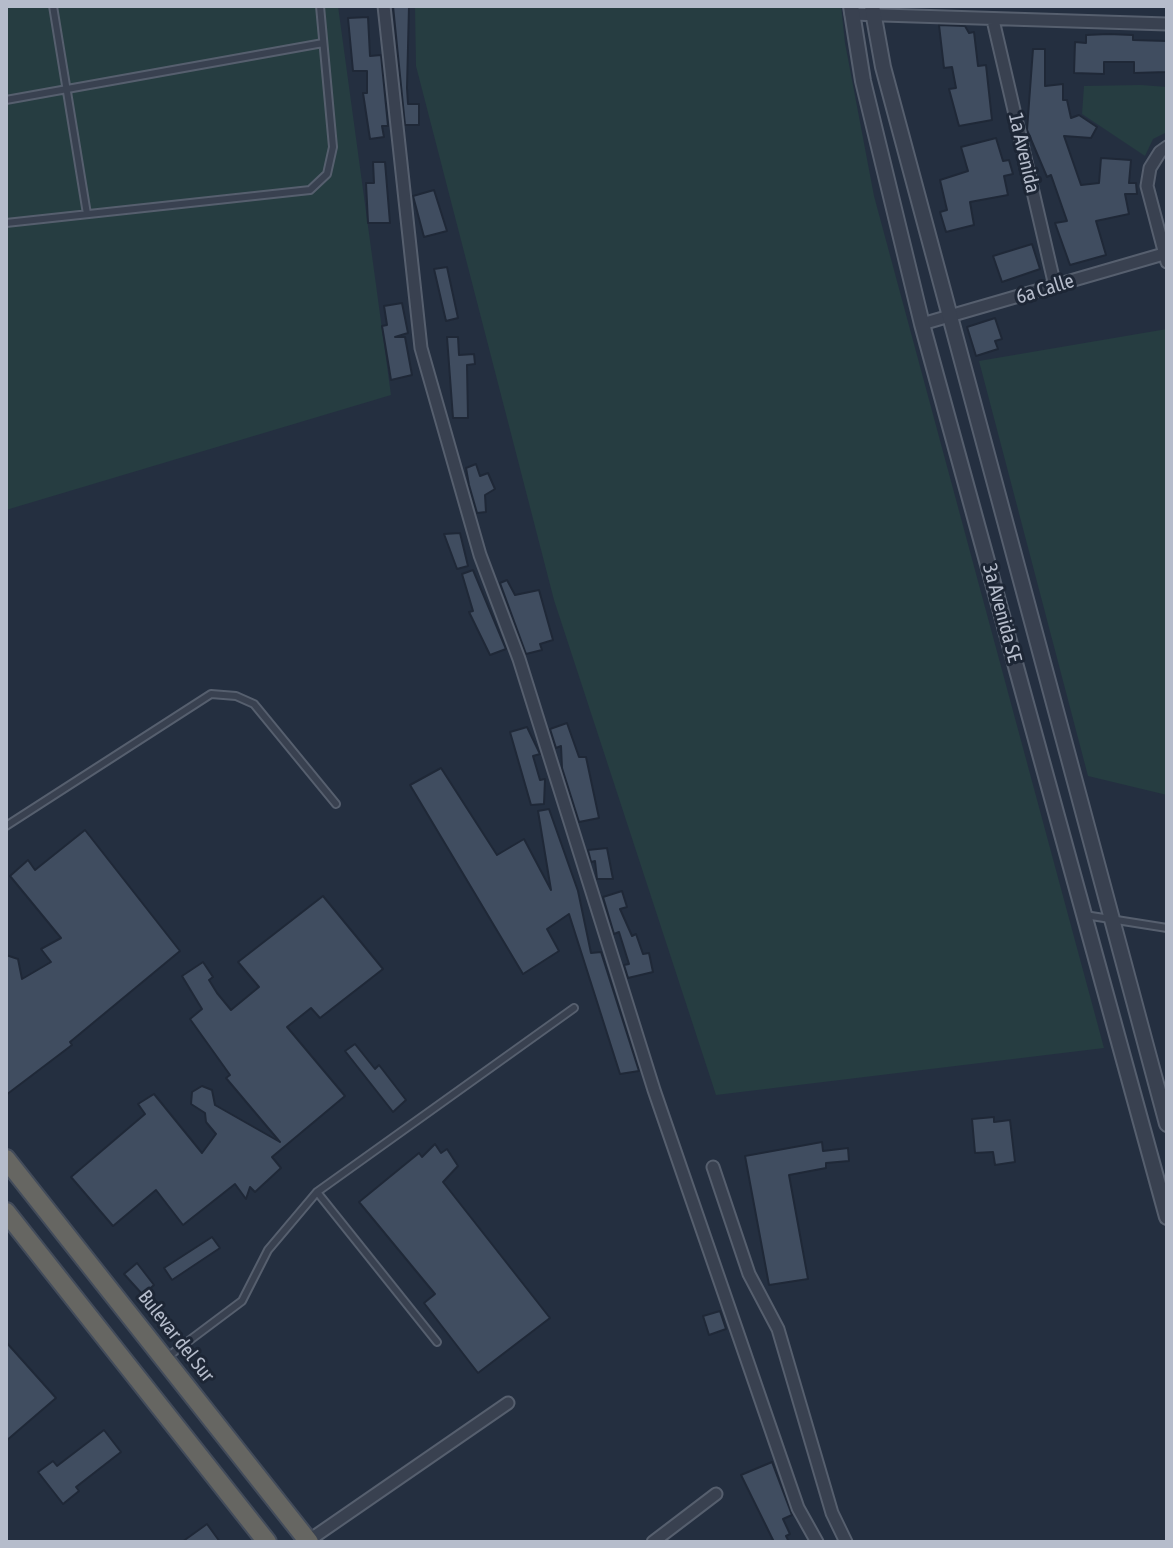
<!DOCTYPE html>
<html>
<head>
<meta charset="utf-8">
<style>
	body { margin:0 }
	#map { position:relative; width:1173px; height:1548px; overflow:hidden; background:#242f40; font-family:"Asap Condensed",sans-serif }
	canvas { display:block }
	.frame { position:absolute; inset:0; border:8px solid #b5bccb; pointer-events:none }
</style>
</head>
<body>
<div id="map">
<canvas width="1173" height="1548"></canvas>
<div class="frame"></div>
</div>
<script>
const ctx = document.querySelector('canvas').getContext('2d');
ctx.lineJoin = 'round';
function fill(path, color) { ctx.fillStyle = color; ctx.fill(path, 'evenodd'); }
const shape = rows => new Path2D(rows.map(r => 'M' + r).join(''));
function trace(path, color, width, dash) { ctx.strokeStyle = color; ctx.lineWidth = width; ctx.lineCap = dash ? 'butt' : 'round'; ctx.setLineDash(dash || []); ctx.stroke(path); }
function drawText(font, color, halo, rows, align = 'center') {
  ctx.font = font + ' "Asap Condensed",sans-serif'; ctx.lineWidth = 6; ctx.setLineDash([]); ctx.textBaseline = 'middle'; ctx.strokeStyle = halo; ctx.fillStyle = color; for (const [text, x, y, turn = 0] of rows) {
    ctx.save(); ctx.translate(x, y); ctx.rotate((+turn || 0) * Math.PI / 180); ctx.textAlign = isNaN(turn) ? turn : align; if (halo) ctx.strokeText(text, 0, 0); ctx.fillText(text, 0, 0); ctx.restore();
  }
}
fill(shape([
	[6,6,338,6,391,395,6,510],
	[415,6,841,6,845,43,874,196,1104,1048,716,1095,554,600,416,66],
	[1141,85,1167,87,1167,132,1153,139,1145,156,1082,114,1084,86],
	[1167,329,1167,795,1088,776,979,361]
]), '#263d41');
const building = shape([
	[393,6,409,6,407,88,408,104,419,104,419,125,405,125,393,6],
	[368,17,370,56,381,55,388,126,382,126,384,137,370,139,363,93,367,93,367,71,353,71,348,18,368,17],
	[939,25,965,26,969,33,974,32,978,66,986,65,992,120,959,126,949,89,956,88,952,67,944,68,939,25],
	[1108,34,1133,35,1133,40,1167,41,1167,72,1134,73,1134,62,1104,62,1104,74,1074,73,1075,42,1086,43,1086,35,1108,34],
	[1033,49,1045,49,1045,86,1063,84,1063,100,1067,100,1071,118,1079,115,1097,127,1091,138,1064,136,1081,185,1099,183,1101,158,1131,160,1129,183,1136,183,1137,194,1125,194,1129,214,1096,221,1106,255,1070,265,1055,223,1067,221,1051,175,1047,177,1027,130,1033,49],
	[996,138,1003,161,1009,160,1013,174,1004,176,1008,195,970,202,974,225,946,232,940,212,947,210,940,180,968,171,961,147,996,138],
	[373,162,385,162,390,223,368,223,366,183,374,183,373,162],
	[434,190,447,231,424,237,413,196,434,190],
	[1032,244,1040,269,1002,282,993,256,1032,244],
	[447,267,458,318,446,321,434,269,447,267],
	[402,303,408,333,395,337,405,337,412,375,391,380,382,326,387,325,384,306,402,303],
	[995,318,1002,339,995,341,998,349,976,356,967,327,995,318],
	[447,337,458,337,459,355,474,354,475,364,467,365,468,418,453,418,447,337],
	[476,464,480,476,488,473,495,489,485,495,486,512,477,513,469,485,466,468,476,464],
	[460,533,468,566,457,569,444,534,460,533],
	[473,570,506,649,490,655,469,612,473,611,462,574,473,570],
	[507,580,515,595,539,590,553,640,540,644,542,650,526,654,500,583,507,580],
	[567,723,579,757,586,757,599,818,579,822,562,768,561,746,556,748,550,729,567,723],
	[527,727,540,754,533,756,540,780,545,779,544,804,531,805,510,732,527,727],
	[441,768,497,855,524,839,551,890,538,811,549,809,578,891,591,953,601,952,639,1071,620,1074,569,914,547,929,559,951,523,974,410,785,441,768],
	[85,830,180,951,70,1042,72,1045,6,1095,6,955,18,959,22,979,51,962,41,949,61,938,10,876,28,860,35,870,85,830],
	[607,848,613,879,597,879,595,861,591,862,588,850,607,848],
	[622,891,627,907,620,909,632,936,636,934,643,954,649,953,653,972,628,978,624,965,629,964,619,932,614,934,603,897,622,891],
	[323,896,383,969,320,1018,311,1008,287,1027,345,1096,272,1157,281,1168,255,1192,250,1187,246,1199,235,1184,183,1225,156,1190,113,1226,71,1177,145,1114,138,1104,154,1094,202,1153,216,1134,206,1122,205,1113,191,1104,192,1092,202,1086,212,1090,215,1105,280,1142,226,1078,230,1075,190,1019,202,1009,182,976,203,962,213,977,209,980,217,993,231,1010,259,987,238,962,323,896],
	[355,1044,375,1069,379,1065,406,1100,393,1112,345,1051,355,1044],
	[994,1117,994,1122,1010,1120,1015,1162,995,1165,993,1152,975,1153,972,1119,994,1117],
	[822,1142,823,1151,848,1148,849,1161,826,1163,826,1168,789,1175,808,1279,769,1285,745,1156,822,1142],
	[435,1144,441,1153,447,1149,458,1166,443,1182,550,1318,478,1373,424,1303,435,1294,359,1202,419,1153,422,1157,435,1144],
	[212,1237,220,1248,172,1280,164,1268,212,1237],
	[137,1263,154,1285,143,1295,124,1274,137,1263],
	[720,1311,726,1329,709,1335,703,1316,720,1311],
	[6,1342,56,1398,6,1441,6,1342],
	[104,1430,121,1452,76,1487,79,1491,63,1504,38,1472,53,1461,57,1466,104,1430],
	[772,1462,792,1515,783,1519,790,1534,786,1536,789,1542,774,1542,741,1475,772,1462],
	[207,1524,220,1542,182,1542,207,1524]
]);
fill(building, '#404d60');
trace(building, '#1f2837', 2);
const service = shape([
	[53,6,87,214],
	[6,100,323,43],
	[6,223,310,190,327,174,333,147,320,6],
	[6,826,211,694,236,696,254,704,336,804],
	[1085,915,1167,928],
	[317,1192,437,1342],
	[166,1358,242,1301,268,1250,317,1192,574,1008]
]);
const minor = shape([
	[384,6,421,348,480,555,519,659,654,1090,798,1508,817,1542],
	[851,14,1167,24],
	[993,20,1055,286],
	[1167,147,1160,152,1150,168,1147,186,1167,262],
	[922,324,1167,253],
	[713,1167,749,1274,778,1329,832,1513,846,1542],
	[308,1541,508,1403],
	[653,1542,716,1494]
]);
const tertiary = shape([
	[851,6,863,81,922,324,1167,1217],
	[872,6,883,67,1167,1124]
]);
const trunk = shape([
	[6,1159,309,1542],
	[6,1212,267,1542]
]);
trace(service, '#565f6e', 10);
trace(minor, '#565f6e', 15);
trace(tertiary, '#565f6e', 18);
trace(trunk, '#434c5b', 22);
trace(service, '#394150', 6);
trace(minor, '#394150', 11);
trace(tertiary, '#394150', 14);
trace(trunk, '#666662', 18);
drawText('20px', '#b5bccb', '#1d2635', [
	["1a Avenida",1024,153,77],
	["6a Calle",1045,289,-17],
	["3a Avenida SE",1002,613,75],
	["Bulevar del Sur",176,1336,52]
]);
</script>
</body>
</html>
